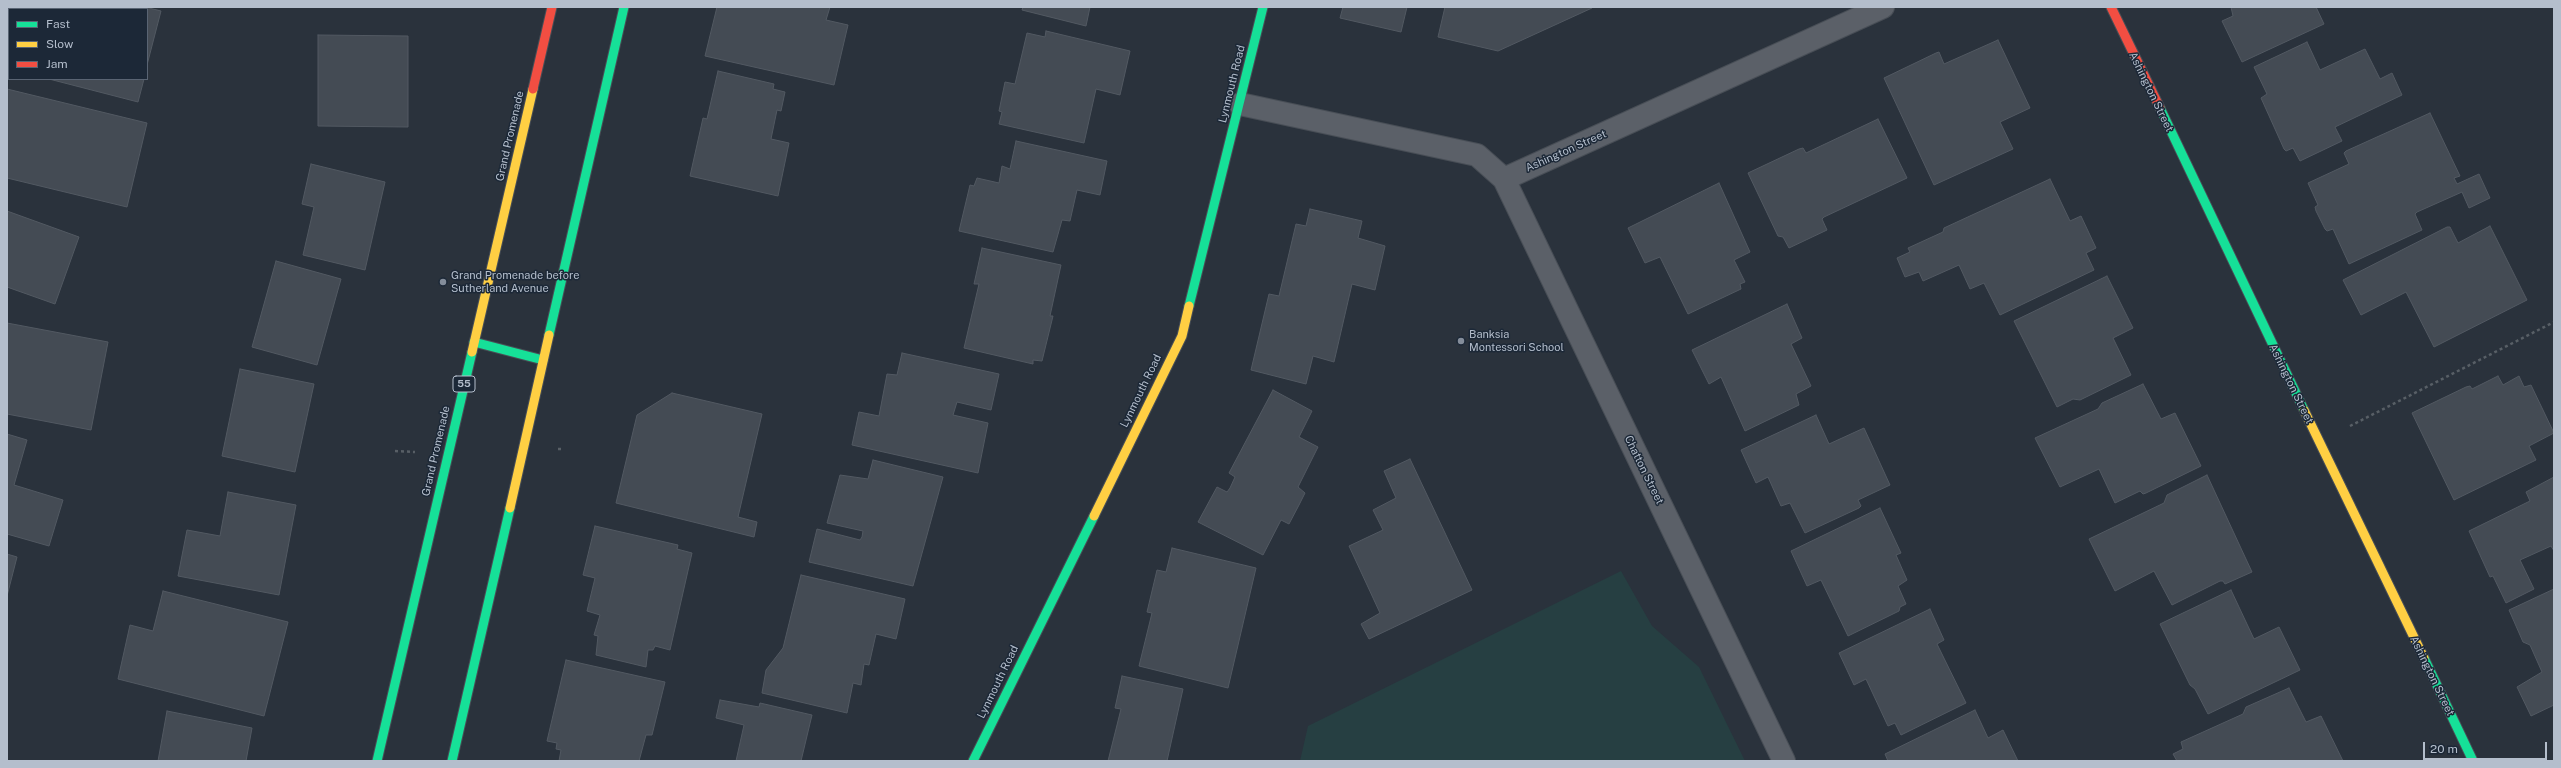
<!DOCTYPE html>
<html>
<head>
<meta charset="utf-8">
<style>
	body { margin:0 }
	#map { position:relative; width:2561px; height:768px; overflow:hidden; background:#2a323c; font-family:"Public Sans",sans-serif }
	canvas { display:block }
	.frame { position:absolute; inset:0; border:8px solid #b4becc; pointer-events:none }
	.legend { position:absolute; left:8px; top:8px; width:140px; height:72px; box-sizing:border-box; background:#1c2837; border:1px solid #596473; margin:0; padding:5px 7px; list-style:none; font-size:12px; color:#b4becc }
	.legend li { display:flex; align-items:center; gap:8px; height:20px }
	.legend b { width:20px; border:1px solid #596473 }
	.scale { position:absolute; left:2423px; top:742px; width:124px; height:18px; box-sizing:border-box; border:2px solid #b4becc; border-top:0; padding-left:5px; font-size:12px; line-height:14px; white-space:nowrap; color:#b4becc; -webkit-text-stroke:3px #1c2837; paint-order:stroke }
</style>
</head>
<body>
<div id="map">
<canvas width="2561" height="768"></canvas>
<div class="frame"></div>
<ul class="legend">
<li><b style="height:5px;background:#16e098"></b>Fast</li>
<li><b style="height:5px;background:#ffcf43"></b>Slow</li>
<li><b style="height:5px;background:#f24e42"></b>Jam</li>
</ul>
<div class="scale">20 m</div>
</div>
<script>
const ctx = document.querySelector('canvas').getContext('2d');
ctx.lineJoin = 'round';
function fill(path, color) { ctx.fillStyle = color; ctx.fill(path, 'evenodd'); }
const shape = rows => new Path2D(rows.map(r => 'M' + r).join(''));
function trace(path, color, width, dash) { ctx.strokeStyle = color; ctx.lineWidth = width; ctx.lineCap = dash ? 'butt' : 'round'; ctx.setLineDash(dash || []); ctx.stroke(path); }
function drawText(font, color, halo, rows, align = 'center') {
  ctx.font = font + ' "Public Sans",sans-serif'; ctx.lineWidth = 3; ctx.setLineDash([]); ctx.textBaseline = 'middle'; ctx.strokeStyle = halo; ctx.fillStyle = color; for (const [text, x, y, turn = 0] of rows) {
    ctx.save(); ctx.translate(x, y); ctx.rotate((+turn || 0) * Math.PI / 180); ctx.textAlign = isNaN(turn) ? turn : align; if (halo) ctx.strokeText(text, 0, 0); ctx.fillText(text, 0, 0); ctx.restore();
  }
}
fill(shape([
	[1621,571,1652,626,1699,667,1745,761,1300,761,1308,726]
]), '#263f42');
const building = shape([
	[23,7,145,7,161,11,147,65,147,9,23,9,23,7],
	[717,7,830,7,826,20,848,25,834,85,705,56,717,7],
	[1023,7,1090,7,1086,26,1022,10,1023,7],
	[1343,7,1407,7,1401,32,1340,18,1343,7],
	[1445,7,1592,7,1592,8,1498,51,1438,37,1445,7],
	[2225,7,2316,7,2324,24,2242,62,2222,21,2233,16,2231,7,2225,7],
	[1046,31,1130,51,1120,95,1096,89,1084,143,999,124,1002,112,999,111,1005,82,1015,84,1027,33,1045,37,1046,31],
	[318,35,408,36,408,127,318,126,318,35],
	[1998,40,2030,108,2000,122,2013,149,1934,185,1884,78,1936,53,1939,52,1944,64,1998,40],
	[2307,42,2320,70,2365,49,2380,79,2392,73,2402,95,2335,127,2342,141,2300,161,2293,148,2286,151,2284,149,2261,98,2267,94,2254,67,2307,42],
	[718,71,774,84,773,89,785,92,781,111,777,110,771,139,789,143,778,196,690,176,703,118,707,119,718,71],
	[49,79,144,79,138,102,49,79],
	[7,89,147,123,127,207,7,178,7,89],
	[2430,113,2460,176,2454,178,2457,184,2479,174,2490,198,2469,208,2462,192,2417,212,2415,214,2422,230,2349,264,2333,229,2327,231,2325,229,2316,211,2315,207,2318,205,2308,183,2349,164,2344,153,2346,151,2430,113],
	[1878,119,1907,178,1824,217,1822,219,1827,230,1789,248,1783,237,1778,236,1748,173,1799,149,1803,148,1806,153,1878,119],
	[1016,141,1107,161,1100,195,1077,190,1070,221,1062,220,1053,252,959,231,970,185,974,186,977,178,999,183,1002,166,1010,169,1016,141],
	[311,164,385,182,365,270,303,255,314,207,302,204,311,164],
	[2050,179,2070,221,2081,216,2096,248,2086,253,2094,270,2000,315,1984,283,1970,289,1959,265,1923,281,1919,272,1905,277,1897,258,1910,252,1908,248,1943,232,1944,228,2050,179],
	[1719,183,1750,252,1734,260,1745,282,1740,284,1741,289,1688,314,1660,257,1645,263,1628,228,1719,183],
	[1310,209,1362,221,1358,238,1385,246,1375,290,1352,284,1334,362,1313,356,1306,384,1251,370,1269,294,1279,296,1296,224,1306,226,1310,209],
	[7,211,79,237,55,304,7,287,7,211],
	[2490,226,2527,300,2434,347,2406,292,2361,315,2343,280,2447,227,2450,227,2458,243,2490,226],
	[982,248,1061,265,1050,316,1053,316,1042,361,1033,360,1033,364,964,348,979,284,974,284,982,248],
	[276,261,341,279,317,365,252,347,276,261],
	[2107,276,2133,328,2113,338,2131,375,2080,400,2073,399,2057,407,2014,321,2107,276],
	[1787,304,1802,338,1791,344,1811,386,1796,394,1799,405,1745,431,1721,377,1709,384,1692,350,1787,304],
	[7,323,108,342,91,430,7,414,7,323],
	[902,353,999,374,991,410,957,402,953,415,988,423,978,473,852,445,859,412,879,416,887,374,897,375,902,353],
	[240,369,314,384,295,472,222,456,240,369],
	[2498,376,2503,385,2519,376,2524,387,2531,385,2554,433,2529,446,2536,460,2454,500,2412,413,2466,387,2470,386,2472,389,2498,376],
	[2143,384,2161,419,2175,413,2201,466,2146,493,2143,494,2140,491,2115,503,2099,469,2060,487,2035,438,2098,409,2102,403,2143,384],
	[1273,390,1312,411,1299,437,1318,447,1298,487,1305,493,1299,505,1289,524,1281,520,1263,555,1198,522,1217,487,1227,492,1230,488,1235,477,1229,473,1273,390],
	[672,393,762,414,738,517,757,522,754,537,616,503,637,415,672,393],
	[1816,415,1829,444,1864,428,1890,485,1858,500,1861,506,1859,508,1805,533,1790,503,1781,506,1768,477,1756,483,1741,450,1816,415],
	[7,434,27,440,14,485,63,500,49,546,7,534,7,434],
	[1410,459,1472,590,1369,639,1361,624,1380,613,1349,546,1383,530,1373,510,1396,498,1384,471,1410,459],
	[873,460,943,477,913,586,809,562,817,529,860,540,862,537,863,531,827,523,840,475,868,479,873,460],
	[2207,475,2252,572,2225,584,2223,581,2220,581,2172,605,2154,571,2115,591,2089,539,2164,503,2167,495,2207,475],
	[2554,477,2554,551,2551,546,2520,560,2534,589,2506,603,2493,576,2490,577,2469,531,2530,501,2526,492,2554,477],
	[228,492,296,505,279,595,178,576,187,530,220,536,228,492],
	[1880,508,1901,553,1896,555,1907,580,1898,586,1906,604,1900,607,1899,611,1848,636,1821,580,1807,586,1791,551,1880,508],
	[595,526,678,545,677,549,692,553,670,650,655,646,653,650,648,650,646,667,596,655,598,636,594,635,600,615,587,611,595,578,583,575,595,526],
	[1172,548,1256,568,1228,688,1139,666,1152,613,1147,612,1157,570,1166,572,1172,548],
	[7,554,17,557,7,596,7,554],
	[801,575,905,599,896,639,876,634,869,665,864,664,861,685,853,683,847,713,762,693,766,670,783,648,801,575],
	[2554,589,2554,705,2531,716,2517,687,2542,672,2530,645,2523,642,2509,610,2554,589],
	[2231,590,2254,639,2279,627,2300,670,2208,714,2195,689,2190,685,2160,624,2231,590],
	[163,591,288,622,264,716,118,679,130,625,153,631,163,591],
	[1930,609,1944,640,1937,644,1966,703,1901,735,1895,723,1888,726,1887,724,1866,679,1854,685,1839,653,1930,609],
	[566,660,665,682,652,735,646,735,639,761,559,761,561,750,556,749,557,743,547,741,566,660],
	[1122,676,1183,689,1167,761,1108,761,1121,709,1115,708,1122,676],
	[2289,688,2306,722,2321,716,2343,761,2177,761,2173,754,2183,749,2181,742,2243,714,2246,707,2289,688],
	[720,700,759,707,760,703,812,715,801,761,736,761,744,725,716,718,720,700],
	[1975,710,1988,738,2003,730,2018,761,1888,761,1885,754,1975,710],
	[167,711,252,728,246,761,158,761,167,711]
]);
fill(building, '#444b54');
trace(building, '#525962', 1);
const street = shape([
	[1240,104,1477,155,1504,179,1883,7],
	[1504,179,1784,761]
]);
const fast = shape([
	[2160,108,2304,410],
	[1189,306,1263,7],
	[549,335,624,7],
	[474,342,543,360],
	[2424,658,2473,761],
	[377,761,472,352],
	[452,761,510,508],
	[973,761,1094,516]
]);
const slow = shape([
	[472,352,533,89],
	[2304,410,2424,658],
	[510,508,549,335],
	[1094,516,1182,336,1189,306]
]);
const jam = shape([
	[2111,7,2160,108],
	[533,89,552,7]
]);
trace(street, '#484e56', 24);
trace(fast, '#484e56', 11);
trace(slow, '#484e56', 11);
trace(jam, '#484e56', 11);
trace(shape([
	[2350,426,2554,322],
	[558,449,564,449],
	[395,451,415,452]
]), '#585f66', 2.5, [3, 3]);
trace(street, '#5b6068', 22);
trace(fast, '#16e098', 9);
trace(slow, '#ffcf43', 9);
trace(jam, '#f24e42', 9);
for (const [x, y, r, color] of [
	[443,282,4,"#848d9a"],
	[1461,341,4,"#848d9a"]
]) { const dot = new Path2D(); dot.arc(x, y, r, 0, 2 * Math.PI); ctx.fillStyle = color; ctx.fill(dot); trace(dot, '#1c2837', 1.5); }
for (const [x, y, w] of [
	[464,384,22]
]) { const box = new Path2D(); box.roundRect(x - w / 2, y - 8, w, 16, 3); ctx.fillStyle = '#1c2837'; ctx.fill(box); trace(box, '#b4becc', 1); }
drawText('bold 10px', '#b4becc', null, [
	["55",464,384]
]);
drawText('11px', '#b4becc', '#1c2837', [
	["Lynmouth Road",1232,84,-76],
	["Ashington Street",2151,92,64],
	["Grand Promenade",510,136,-77],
	["Ashington Street",1566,151,-24],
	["Ashington Street",2291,384,64],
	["Lynmouth Road",1141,391,-64],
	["Grand Promenade",436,451,-77],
	["Chatton Street",1644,470,64],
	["Ashington Street",2432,676,64],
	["Lynmouth Road",998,682,-64]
]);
drawText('11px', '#b4becc', '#1c2837', [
	["Grand Promenade before",451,276],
	["Sutherland Avenue",451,289],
	["Banksia",1469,335],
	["Montessori School",1469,348]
], 'left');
</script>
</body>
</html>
